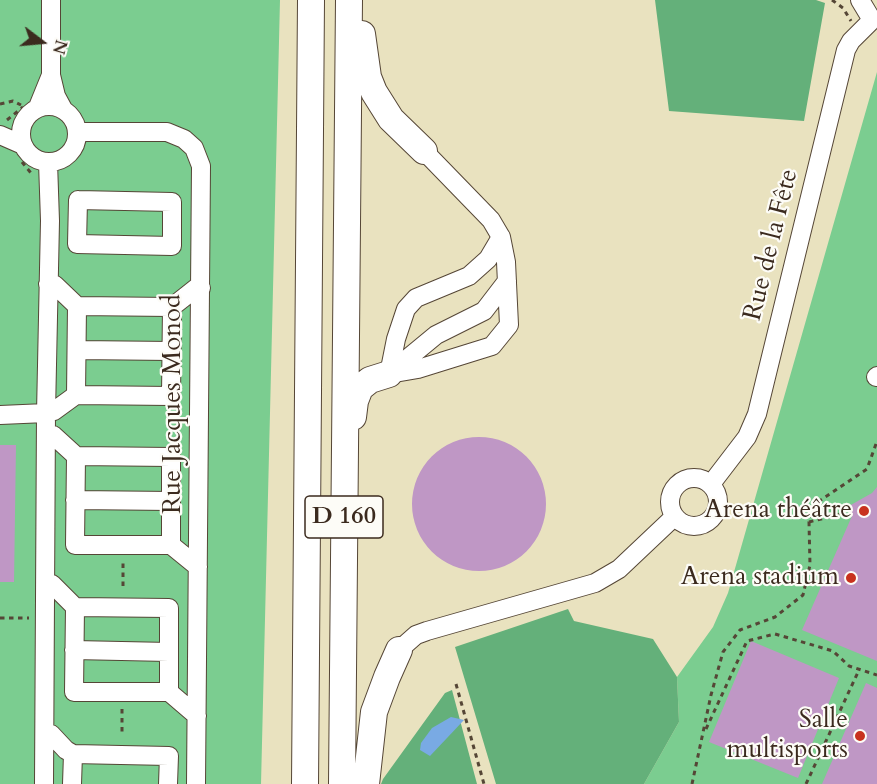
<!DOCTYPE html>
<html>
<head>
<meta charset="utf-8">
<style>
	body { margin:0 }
	#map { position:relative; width:877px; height:784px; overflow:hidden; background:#e9e2bf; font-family:Cardo,serif }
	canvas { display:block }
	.north { position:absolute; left:12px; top:12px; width:60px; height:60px; -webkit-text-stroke:4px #fdfcf7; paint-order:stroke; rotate:106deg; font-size:16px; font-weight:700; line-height:24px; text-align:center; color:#3b2a1e }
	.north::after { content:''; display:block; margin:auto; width:21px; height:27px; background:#3b2a1e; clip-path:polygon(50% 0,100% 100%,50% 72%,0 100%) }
</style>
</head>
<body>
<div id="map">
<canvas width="877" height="784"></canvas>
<div class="north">N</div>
</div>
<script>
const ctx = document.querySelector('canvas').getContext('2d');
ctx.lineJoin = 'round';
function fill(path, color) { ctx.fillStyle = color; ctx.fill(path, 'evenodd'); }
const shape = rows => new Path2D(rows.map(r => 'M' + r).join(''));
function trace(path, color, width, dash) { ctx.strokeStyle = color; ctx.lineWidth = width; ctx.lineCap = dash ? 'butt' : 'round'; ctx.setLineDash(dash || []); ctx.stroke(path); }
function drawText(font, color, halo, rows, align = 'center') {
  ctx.font = font + ' Cardo,serif'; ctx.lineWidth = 4.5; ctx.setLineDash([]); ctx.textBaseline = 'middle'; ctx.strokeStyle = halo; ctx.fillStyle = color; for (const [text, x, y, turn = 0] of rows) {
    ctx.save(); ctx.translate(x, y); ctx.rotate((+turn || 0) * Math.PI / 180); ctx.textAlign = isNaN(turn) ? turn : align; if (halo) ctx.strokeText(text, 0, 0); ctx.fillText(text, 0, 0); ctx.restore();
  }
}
fill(shape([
	[0,0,280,0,261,784,0,784],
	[877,72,877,784,644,784,679,722,677,677,713,627,728,593]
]), '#7bcd90');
fill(shape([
	[655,0,816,0,825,3,804,121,669,111],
	[568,609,574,621,653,639,677,677,679,722,644,784,496,784,455,647],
	[452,690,477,784,381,784,383,779,445,693]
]), '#64b07a');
fill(shape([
	[451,717,464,720,430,756,420,750,421,743,432,728]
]), '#79aae4');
fill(shape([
	'412 504a67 67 0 1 1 134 0a67 67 0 1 1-134 0Z',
	[0,445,16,445,14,582,0,582],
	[877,487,877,661,802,630,852,516,849,506,872,493],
	[751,641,839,678,798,778,709,742],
	[866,683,877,688,877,784,822,784]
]), '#bf97c5');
const minor = shape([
	[860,0,872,20],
	[51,75,51,0],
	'21 134a28 28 0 1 1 56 0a28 28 0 1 1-56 0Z',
	[38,107,51,75,56,96,63,109],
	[77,132,167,132,184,139,194,148,201,166,196,784],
	[0,135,23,145],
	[78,200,172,202,172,246,77,244,78,200],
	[48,284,55,285,77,306],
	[172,307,171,396,76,395,77,306,172,307,196,288,201,288],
	[77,350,171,351],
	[390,373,436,335,484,311,507,281],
	[389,374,418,369,492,346,509,325,506,262,501,237,491,220,424,151],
	[389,374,396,339,406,309,416,298,469,276,488,259,501,237],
	[876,377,877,376],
	[0,415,46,413,54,411,76,395],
	[47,435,53,435,76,456],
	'670 502a24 24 0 1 1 48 0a24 24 0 1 1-48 0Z',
	[711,484,747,437,757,414,846,50,851,41,872,20],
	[75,500,171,501],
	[171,545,171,457,76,456,75,545,171,545,198,567],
	[46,584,52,584,75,607,74,692,169,692,169,608,75,607],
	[74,650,169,652],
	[399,650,416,635,427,631,595,583,619,569,674,517],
	[169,692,197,716],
	[45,733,51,734,66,750,73,754,169,756,168,784],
	[44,784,46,413,50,221,48,162],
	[72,784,73,754]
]);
const highway = shape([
	[362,34,368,77,374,92,391,119,424,151],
	[353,417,355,401,360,388,370,380,389,374],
	[305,784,311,0],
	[342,784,349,0],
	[366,784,374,712,387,677,399,650]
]);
trace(minor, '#554636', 20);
trace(highway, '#554636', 28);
trace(shape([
	[832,0,843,8,851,21],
	[0,104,13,101,21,105],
	[7,120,23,107],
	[22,162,31,173],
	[809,522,845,513],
	[123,586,123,560],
	[0,618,29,618],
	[456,684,484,784],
	[122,709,122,735],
	[706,729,747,641,775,634,833,651,849,666,877,675],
	[692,784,711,695,723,652,740,630,775,617,803,595,810,565,809,522,815,504,867,469,877,441],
	[806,784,859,670]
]), '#554636', 3, [4.5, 4.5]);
trace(minor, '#fff', 18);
trace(highway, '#fff', 26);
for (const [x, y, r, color] of [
	[864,511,6,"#c8321e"],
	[851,578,6,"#c8321e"],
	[860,736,6,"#c8321e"]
]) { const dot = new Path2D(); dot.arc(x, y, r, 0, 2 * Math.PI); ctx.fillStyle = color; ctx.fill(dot); trace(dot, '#fdfcf7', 2); }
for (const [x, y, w] of [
	[344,517,78]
]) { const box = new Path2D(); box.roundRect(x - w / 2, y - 21, w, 42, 4.5); ctx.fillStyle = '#fdfcf7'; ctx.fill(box); trace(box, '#3b2a1e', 1.5); }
drawText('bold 24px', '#3b2a1e', null, [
	["D 160",344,517]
]);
drawText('26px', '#3b2a1e', '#fdfcf7', [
	["Rue de la Fête",772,245,-76],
	["Rue Jacques Monod",174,404,-90]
]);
drawText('26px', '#3b2a1e', '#fdfcf7', [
	["Arena théâtre",852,511],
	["Arena stadium",839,578],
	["Salle",848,721],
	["multisports",848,751]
], 'right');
</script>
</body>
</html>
